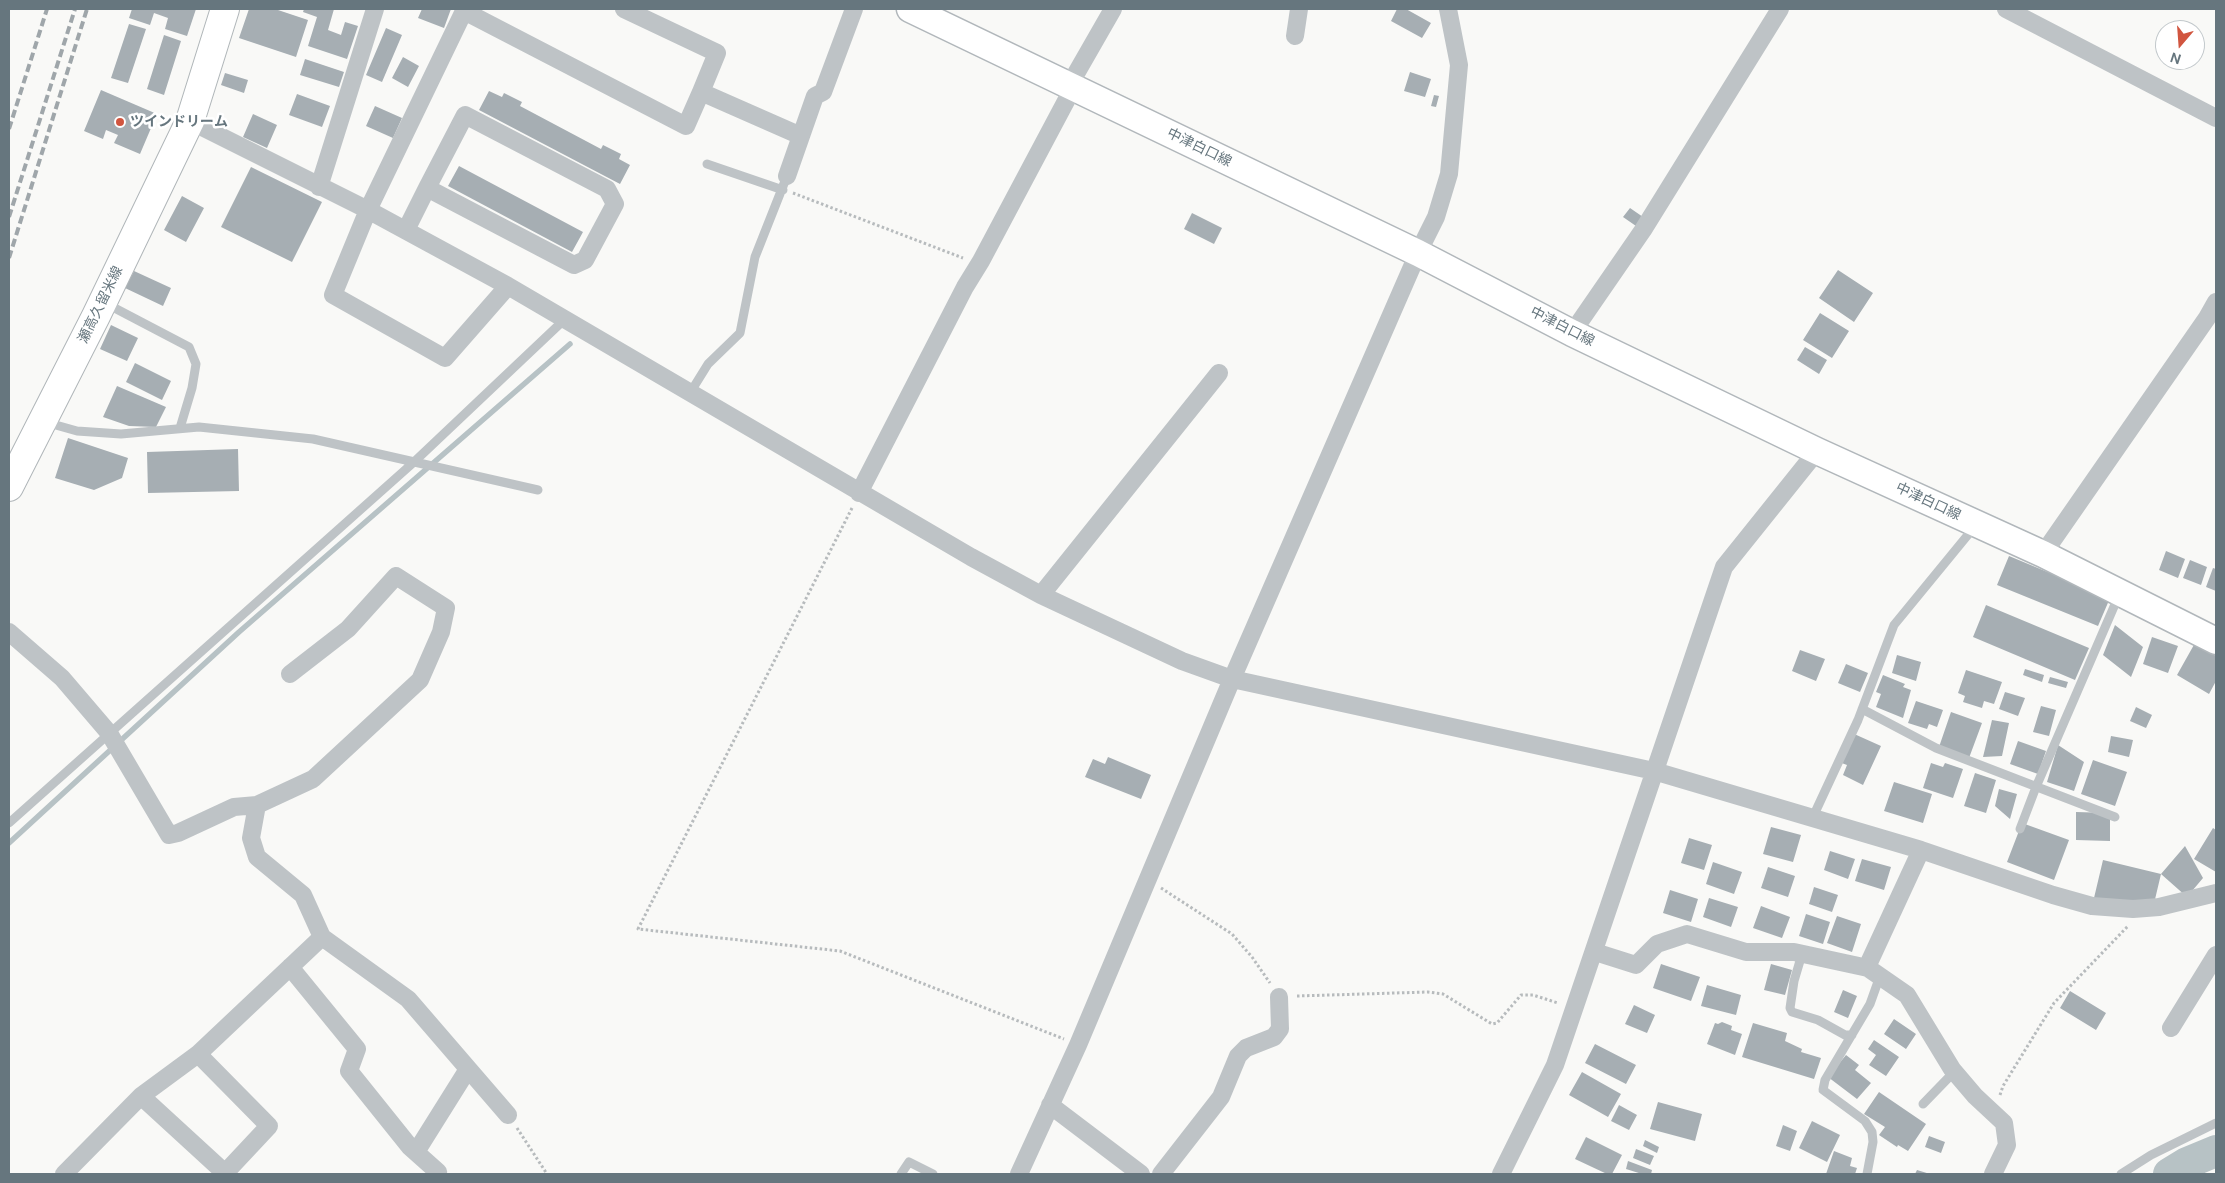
<!DOCTYPE html>
<html>
<head>
<meta charset="utf-8">
<style>
	body { margin:0 }
	#map { position:relative; width:2225px; height:1183px; overflow:hidden; background:#f9f9f7; font-family:"DM Sans",sans-serif }
	canvas { display:block }
	.frame { position:absolute; inset:0; border:10px solid #66767e; pointer-events:none }
	.north { position:absolute; left:2155px; top:20px; width:50px; height:50px; box-sizing:border-box; background:#fff; border:1px solid #c2c8cb; border-radius:50%; rotate:198deg; font-size:14px; font-weight:700; line-height:20px; text-align:center; color:#66767e }
	.north::after { content:''; display:block; margin:auto; width:18px; height:22px; background:#d1553f; clip-path:polygon(50% 0,100% 100%,50% 72%,0 100%) }
</style>
</head>
<body>
<div id="map">
<canvas width="2225" height="1183"></canvas>
<div class="frame"></div>
<div class="north">N</div>
</div>
<script>
const ctx = document.querySelector('canvas').getContext('2d');
ctx.lineJoin = 'round';
const shape = rows => new Path2D(rows.map(r => 'M' + r).join(''));
function trace(path, color, width, dash) { ctx.strokeStyle = color; ctx.lineWidth = width; ctx.lineCap = dash ? 'butt' : 'round'; ctx.setLineDash(dash || []); ctx.stroke(path); }
function fill(path, color) { ctx.fillStyle = color; ctx.fill(path, 'evenodd'); }
function drawText(font, color, halo, rows, align = 'center') {
  ctx.font = font + ' "DM Sans","Noto Sans JP",sans-serif'; ctx.lineWidth = 5; ctx.setLineDash([]); ctx.textBaseline = 'middle'; ctx.strokeStyle = halo; ctx.fillStyle = color; for (const [text, x, y, turn = 0] of rows) {
    ctx.save(); ctx.translate(x, y); ctx.rotate((+turn || 0) * Math.PI / 180); ctx.textAlign = isNaN(turn) ? turn : align; if (halo) ctx.strokeText(text, 0, 0); ctx.fillText(text, 0, 0); ctx.restore();
  }
}
trace(shape([
	[9,843,239,632,570,344]
]), '#b7c2c5', 5.5);
trace(shape([
	[2169,1174,2187,1163,2216,1151]
]), '#b7c2c5', 32);
fill(shape([
	[132,9,196,9,187,36,165,29,168,18,154,13,150,25,129,18],
	[249,9,275,9,308,20,296,57,239,38],
	[304,9,334,9,328,30,341,35,345,22,358,26,347,59,308,46,317,17,303,12],
	[422,9,451,9,444,28,418,18],
	[1397,9,1406,9,1431,23,1422,38,1391,21],
	[129,24,146,29,128,83,111,78],
	[386,28,402,35,382,82,366,75],
	[164,35,181,41,164,95,147,89],
	[403,57,419,66,408,87,392,78],
	[305,59,344,72,339,87,300,75],
	[1410,72,1431,79,1425,97,1404,91],
	[225,73,248,80,244,93,221,85],
	[101,90,157,114,140,154,114,143,118,135,106,130,103,139,84,131],
	[489,91,502,97,504,93,522,102,520,106,601,149,603,145,621,154,619,159,630,165,620,184,479,110],
	[297,94,330,106,322,127,289,115],
	[1434,95,1439,96,1436,107,1431,106],
	[375,106,402,118,393,138,366,126],
	[253,114,277,125,267,148,243,137],
	[459,166,583,232,572,252,448,186],
	[251,167,322,202,292,262,221,227],
	[182,196,204,208,186,242,164,230],
	[1630,208,1643,217,1636,226,1623,217],
	[1192,213,1222,228,1214,244,1184,229],
	[1838,270,1873,293,1854,322,1819,298],
	[134,271,171,288,163,306,125,288],
	[1820,313,1849,331,1832,358,1803,340],
	[111,325,138,338,127,361,100,349],
	[1805,347,1827,360,1819,374,1797,360],
	[135,363,171,381,162,400,126,382],
	[117,386,166,407,156,427,129,426,103,417],
	[68,438,128,458,122,478,94,490,55,478],
	[238,449,239,491,148,493,147,452],
	[2166,551,2185,559,2178,578,2159,570],
	[2009,556,2110,598,2098,626,1997,585],
	[2190,560,2207,567,2201,585,2183,578],
	[2213,568,2216,569,2216,591,2206,587],
	[1986,605,2089,648,2075,680,1973,637],
	[2115,625,2143,647,2131,677,2103,655],
	[2152,637,2178,646,2168,673,2143,664],
	[2195,643,2216,656,2216,681,2209,694,2177,675],
	[1800,650,1825,659,1816,681,1792,671],
	[1897,655,1921,662,1916,681,1892,673],
	[1846,664,1868,673,1860,692,1838,683],
	[2025,669,2044,675,2042,682,2023,675],
	[1966,670,2002,682,1994,704,1984,701,1982,708,1963,702,1965,696,1958,693],
	[1883,675,1905,684,1903,687,1911,690,1903,718,1876,707,1881,694,1876,692],
	[2050,677,2068,682,2066,688,2048,683],
	[2005,692,2025,698,2018,716,1999,709],
	[1916,701,1943,710,1937,727,1929,724,1927,729,1908,723],
	[2041,706,2056,710,2049,736,2033,732],
	[2136,707,2152,715,2146,728,2130,721],
	[1951,712,1982,723,1969,758,1939,747],
	[1992,720,2009,723,2002,756,1983,757],
	[1852,733,1881,746,1863,785,1843,775,1847,765,1839,762],
	[2111,736,2133,740,2129,757,2108,752],
	[2018,741,2046,751,2038,774,2010,764],
	[2058,745,2084,762,2074,791,2047,782],
	[1108,757,1151,775,1141,799,1085,777,1093,759,1105,764],
	[2093,760,2127,772,2115,806,2081,794],
	[1931,763,1943,767,1945,763,1963,769,1953,798,1923,788],
	[1975,773,1996,780,1986,813,1964,806],
	[1894,782,1932,794,1923,823,1884,811],
	[1999,789,2017,794,2010,819,1995,806],
	[2076,812,2110,813,2110,841,2076,840],
	[2022,823,2069,840,2054,880,2007,862],
	[1771,827,1801,835,1793,862,1763,854],
	[2213,828,2216,830,2216,872,2194,859],
	[1689,838,1712,845,1704,870,1681,863],
	[2185,846,2203,878,2187,897,2161,874],
	[1830,851,1855,859,1848,879,1824,870],
	[1862,859,1891,867,1884,890,1855,881],
	[2103,860,2161,874,2152,912,2094,898],
	[1713,862,1742,872,1734,894,1706,884],
	[1768,867,1795,876,1788,897,1761,888],
	[1814,887,1838,895,1832,912,1809,904],
	[1670,890,1698,899,1691,922,1663,913],
	[1709,898,1738,907,1731,927,1703,917],
	[1761,906,1790,917,1782,938,1753,928],
	[1806,914,1830,922,1823,944,1799,936],
	[1837,916,1861,924,1852,952,1827,943],
	[1661,964,1700,977,1691,1001,1653,988],
	[1771,964,1792,970,1785,995,1764,990],
	[1707,985,1741,995,1736,1015,1701,1006],
	[1843,990,1857,996,1848,1018,1834,1012],
	[2070,991,2106,1013,2096,1030,2060,1008],
	[1634,1005,1655,1015,1647,1033,1625,1024],
	[1894,1019,1916,1034,1906,1049,1884,1034],
	[1722,1022,1732,1026,1731,1030,1742,1034,1735,1055,1707,1044,1715,1023,1718,1024],
	[1753,1023,1787,1033,1785,1041,1802,1049,1801,1052,1821,1058,1814,1079,1742,1057],
	[1874,1040,1899,1057,1886,1076,1869,1065,1876,1055,1868,1049],
	[1595,1044,1636,1065,1626,1084,1585,1063],
	[1846,1055,1859,1065,1855,1070,1871,1083,1857,1099,1828,1077],
	[1582,1072,1621,1094,1608,1117,1569,1095],
	[1879,1092,1926,1124,1908,1151,1898,1145,1897,1147,1879,1135,1885,1127,1864,1114],
	[1658,1102,1702,1114,1695,1141,1650,1129],
	[1619,1105,1637,1115,1629,1130,1611,1121],
	[1812,1121,1840,1135,1827,1162,1799,1148],
	[1783,1125,1797,1131,1790,1151,1776,1146],
	[1929,1136,1945,1142,1941,1153,1925,1147],
	[1586,1137,1622,1155,1612,1174,1607,1174,1575,1159],
	[1645,1140,1659,1147,1657,1153,1643,1146],
	[1636,1149,1654,1156,1650,1165,1633,1158],
	[1834,1151,1852,1158,1850,1166,1857,1168,1855,1174,1826,1174],
	[1628,1161,1652,1170,1651,1174,1642,1174,1626,1169],
	[1917,1170,1930,1174,1915,1174]
]), '#a6aeb3');
const secondary = shape([
	[910,9,1418,253,1572,333,1817,451,2043,554,2216,641]
]);
const primary = shape([
	[9,487,96,316,190,121,225,9]
]);
trace(secondary, '#b1b7bb', 29);
trace(primary, '#b0b6b9', 30);
trace(shape([
	[793,193,963,258],
	[852,508,638,929,840,951,1064,1039],
	[1161,888,1232,934,1252,957,1270,983],
	[1297,996,1428,992,1443,994,1492,1024,1497,1023,1521,995,1533,995,1558,1003],
	[2000,1095,2003,1086,2054,1003,2128,926],
	[517,1128,547,1174]
]), '#b7bbbd', 3, [2.5, 2.5]);
trace(shape([
	[707,164,783,190],
	[105,303,189,347,196,364,192,388,180,428],
	[690,393,708,364,740,333,755,257,787,176],
	[45,422,77,431,121,434,199,427,313,439,538,490],
	[1862,709,1936,748,2115,817],
	[1812,819,1858,720,1894,625,1976,525],
	[9,823,414,462,564,320],
	[2020,829,2036,787,2119,595],
	[1802,954,1794,981,1790,1008,1792,1012,1818,1020,1845,1035,1852,1035],
	[1923,1104,1954,1072],
	[901,1174,909,1162,933,1174],
	[1867,1174,1873,1142,1872,1132,1865,1121,1823,1090,1825,1080,1870,1004,1880,976],
	[2121,1174,2151,1155,2216,1123]
]), '#bec3c6', 9);
trace(shape([
	[624,9,717,53,701,92],
	[2006,9,2216,118],
	[1295,36,1299,9],
	[1070,84,1113,9],
	[190,121,368,210,508,286,971,557,1041,595,1182,661,1232,679,1654,771,1921,850,2053,895,2092,906,2133,909,2159,907,2216,893],
	[787,176,801,136],
	[319,187,375,9],
	[406,230,427,188,465,115,607,189,615,204,585,260,574,265,427,188],
	[508,286,445,358,333,295,368,210,464,11,686,126,701,92,801,136,815,96,823,92,854,9],
	[1572,333,1643,230,1780,9],
	[859,493,965,287,981,261,1074,86],
	[2043,554,2207,318,2216,302],
	[1041,595,1219,373],
	[9,632,62,678,109,733,169,835,178,833,234,807,257,805,251,838,257,857,303,895,322,937,408,999,508,1115],
	[257,805,313,779,420,680,441,632,446,608,396,576,348,629,290,674],
	[1595,952,1636,965,1657,944,1687,934,1746,952,1794,952,1868,968,1907,995,1952,1069,1975,1096,2004,1123,2007,1145,1993,1174],
	[290,967,357,1049,349,1071,410,1147,438,1172,437,1174],
	[1867,967,1921,850],
	[2171,1028,2216,955],
	[141,1096,225,1173,269,1126,198,1054],
	[1050,1105,1141,1174],
	[416,1152,468,1069],
	[64,1174,141,1096,198,1054,322,937],
	[1019,1174,1078,1045,1232,679,1418,253,1436,217,1449,174,1459,65,1448,9],
	[1161,1174,1221,1097,1238,1056,1246,1048,1274,1037,1280,1029,1279,997],
	[1501,1174,1555,1065,1724,567,1817,451]
]), '#bec3c6', 18);
trace(secondary, '#fff', 26);
trace(primary, '#fff', 28);
trace(shape([
	[9,129,47,9],
	[9,217,75,9],
	[9,258,87,9]
]), '#9fa6aa', 4, [8, 4]);
for (const [x, y, r, color] of [
	[120,122,5,"#d1553f"]
]) { const dot = new Path2D(); dot.arc(x, y, r, 0, 2 * Math.PI); ctx.fillStyle = color; ctx.fill(dot); trace(dot, '#fff', 2); }
drawText('bold 14px', '#66767e', '#fff', [
	["ツインドリーム",130,122]
], 'left');
drawText('14px', '#66767e', '#fff', [
	["中津白口線",1199,148,26],
	["瀬高久留米線",101,305,-64],
	["中津白口線",1562,327,27],
	["中津白口線",1928,502,25]
]);
</script>
</body>
</html>
